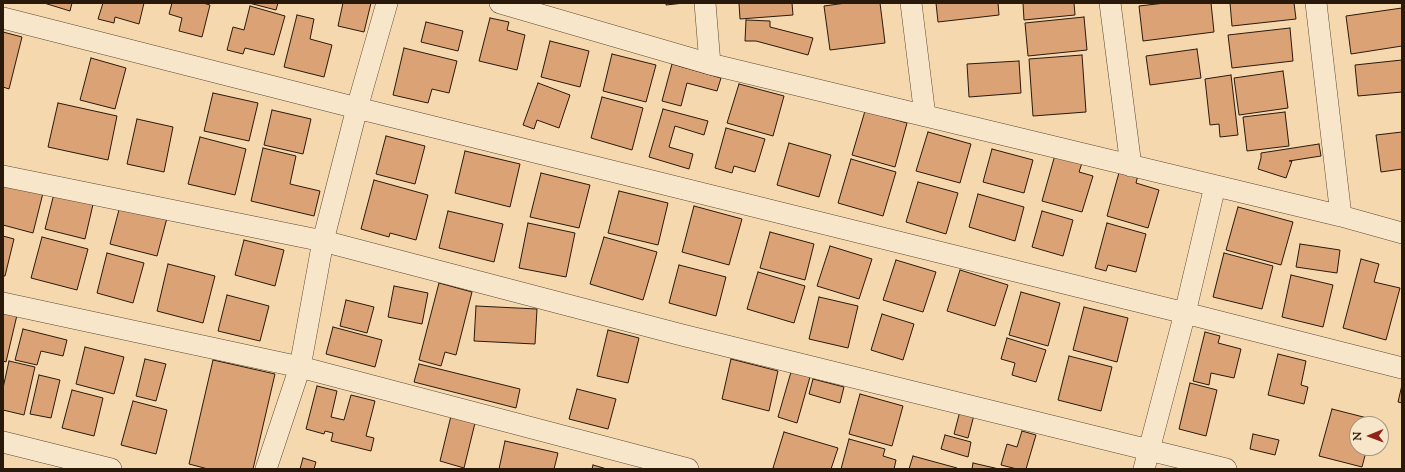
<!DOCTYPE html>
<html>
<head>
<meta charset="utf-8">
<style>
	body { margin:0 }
	#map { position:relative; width:1405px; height:472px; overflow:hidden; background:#f5d8ae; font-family:"Sorts Mill Goudy",serif }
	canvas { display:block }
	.frame { position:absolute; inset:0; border:4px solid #29190b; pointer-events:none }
	.north { position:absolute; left:1349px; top:416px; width:40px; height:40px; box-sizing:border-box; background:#f8e6ca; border:1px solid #a5947e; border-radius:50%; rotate:269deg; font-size:11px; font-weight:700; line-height:16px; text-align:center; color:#29190b }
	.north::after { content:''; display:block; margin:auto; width:14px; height:18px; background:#8f2418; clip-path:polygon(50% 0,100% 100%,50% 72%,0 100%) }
</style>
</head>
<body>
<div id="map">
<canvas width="1405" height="472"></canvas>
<div class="frame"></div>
<div class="north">N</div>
</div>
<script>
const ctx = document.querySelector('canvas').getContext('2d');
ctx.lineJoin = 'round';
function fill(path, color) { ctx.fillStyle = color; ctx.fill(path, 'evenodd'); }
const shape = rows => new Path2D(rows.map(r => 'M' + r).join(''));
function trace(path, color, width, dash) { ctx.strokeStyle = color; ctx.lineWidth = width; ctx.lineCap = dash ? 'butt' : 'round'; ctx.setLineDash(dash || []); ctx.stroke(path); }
const building = shape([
	[44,3,72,3,70,11,44,3],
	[103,3,144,3,139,24,115,17,114,23,98,19,103,3],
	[172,3,203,3,210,5,202,37,179,31,182,18,169,14,172,3],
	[249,3,278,3,276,10,249,3],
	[343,3,371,3,364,32,338,26,343,3],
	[666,3,684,3,666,5,666,3],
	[739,3,792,3,793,15,740,19,739,3],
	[846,3,880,3,885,43,830,50,824,6,846,3],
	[936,3,998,3,999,15,938,22,936,3],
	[1023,3,1074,3,1075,15,1024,20,1023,3],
	[1165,3,1211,3,1214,32,1143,41,1139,6,1165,3],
	[1230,3,1294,3,1296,19,1232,26,1230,3],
	[250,6,285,16,274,55,245,48,243,54,227,50,233,27,244,30,250,6],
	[1402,8,1402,46,1351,54,1346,16,1402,8],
	[297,15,314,19,310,39,332,45,324,77,284,67,297,15],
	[1084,17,1087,50,1028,56,1025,23,1084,17],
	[490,18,509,22,507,30,525,35,517,70,479,61,490,18],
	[746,20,770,21,770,27,813,38,808,55,756,41,745,41,746,20],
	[426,22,463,31,458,51,421,42,426,22],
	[1290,28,1293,61,1232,68,1228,35,1290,28],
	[3,32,22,37,9,89,3,87,3,32],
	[550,41,589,51,580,87,541,77,550,41],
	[404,48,457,61,449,93,432,89,428,103,393,95,404,48],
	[1197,49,1201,78,1150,85,1146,56,1197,49],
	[612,54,656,65,646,102,603,91,612,54],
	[1082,55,1086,112,1033,116,1029,59,1082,55],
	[91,58,126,68,115,109,80,100,91,58],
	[1402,60,1402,92,1358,96,1355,65,1402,60],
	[1019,61,1021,93,969,97,967,64,1019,61],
	[672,64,721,78,717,91,687,83,681,106,662,101,672,64],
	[1283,71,1288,108,1239,115,1234,78,1283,71],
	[1231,75,1238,135,1220,137,1219,124,1210,125,1205,79,1231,75],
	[538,83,570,95,559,128,537,120,534,129,523,125,538,83],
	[739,84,784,96,773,136,727,123,739,84],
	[213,93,258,103,249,141,204,131,213,93],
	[602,97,643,108,632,150,591,138,602,97],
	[58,103,117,116,108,160,48,147,58,103],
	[663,109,708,121,704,135,675,126,669,147,693,154,689,169,649,157,663,109],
	[272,110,311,119,303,154,264,145,272,110],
	[865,111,907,123,895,167,852,155,865,111],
	[1285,112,1289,146,1247,151,1243,117,1285,112],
	[137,119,173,127,164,172,127,164,137,119],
	[726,128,765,139,755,172,734,166,732,173,715,168,726,128],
	[928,132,971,144,960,183,916,171,928,132],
	[1402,132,1402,169,1381,172,1376,135,1402,132],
	[386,136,425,146,415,184,376,174,386,136],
	[200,137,246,149,235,195,188,184,200,137],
	[789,143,831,155,819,197,777,185,789,143],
	[1319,144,1321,156,1289,161,1292,161,1286,178,1258,169,1261,158,1261,153,1319,144],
	[263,148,296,156,290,184,320,191,314,216,251,201,263,148],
	[992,149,1033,160,1024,193,983,182,992,149],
	[465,151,520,164,510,207,455,193,465,151],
	[1055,155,1082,163,1079,172,1093,176,1082,212,1042,201,1055,155],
	[851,159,896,172,883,216,838,203,851,159],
	[1120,169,1138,175,1136,183,1159,190,1148,228,1107,216,1120,169],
	[541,173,590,185,579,228,530,217,541,173],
	[374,180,428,195,416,240,390,233,389,237,361,229,374,180],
	[3,182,43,193,33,233,3,225,3,182],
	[918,182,958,193,946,234,906,222,918,182],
	[55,190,94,200,85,239,45,229,55,190],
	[619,191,668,203,658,245,608,233,619,191],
	[978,194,1024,207,1015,241,969,227,978,194],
	[120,206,167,218,157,256,110,244,120,206],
	[694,206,742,219,729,265,682,252,694,206],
	[1238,207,1293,222,1281,265,1226,250,1238,207],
	[448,211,503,224,494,262,439,248,448,211],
	[1042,211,1073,220,1063,256,1032,247,1042,211],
	[528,223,575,233,566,277,519,268,528,223],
	[1107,223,1146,234,1136,272,1108,265,1106,271,1095,268,1107,223],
	[770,232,814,244,805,280,760,268,770,232],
	[3,236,14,239,5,276,3,276,3,236],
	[42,237,88,249,77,290,31,278,42,237],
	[604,237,657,252,643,300,590,284,604,237],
	[244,240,284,250,275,286,235,275,244,240],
	[1300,244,1340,250,1337,273,1296,267,1300,244],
	[830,246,872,259,859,299,817,286,830,246],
	[107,253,144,263,133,303,97,293,107,253],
	[1224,253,1273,266,1262,309,1213,297,1224,253],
	[1361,259,1379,264,1374,282,1400,288,1386,340,1343,328,1361,259],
	[896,260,936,272,923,312,883,300,896,260],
	[168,264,215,276,203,323,157,311,168,264],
	[679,265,726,277,716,316,669,303,679,265],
	[960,270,1008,285,995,326,947,311,960,270],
	[758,272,805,286,794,323,747,309,758,272],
	[1291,275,1333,285,1323,327,1282,317,1291,275],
	[439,283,472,292,456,355,445,352,441,366,419,360,439,283],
	[394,286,428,293,422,324,388,317,394,286],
	[1021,292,1060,303,1048,346,1009,335,1021,292],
	[227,295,269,306,260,341,218,331,227,295],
	[819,297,858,306,848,348,809,339,819,297],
	[346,300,374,307,367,333,340,326,346,300],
	[476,306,537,309,535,344,474,341,476,306],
	[1084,307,1128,318,1117,362,1073,350,1084,307],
	[3,311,17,315,6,362,3,361,3,311],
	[882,314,914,324,903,360,871,350,882,314],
	[333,327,382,340,375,367,326,354,333,327],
	[23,329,67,340,63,356,41,351,37,365,15,360,23,329],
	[608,330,639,338,628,383,597,376,608,330],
	[1205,332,1220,336,1218,343,1241,349,1234,378,1211,373,1209,385,1193,381,1205,332],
	[1007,338,1046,350,1036,382,1012,375,1015,363,1001,359,1007,338],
	[85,347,124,357,114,394,76,384,85,347],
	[1278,354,1306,361,1301,385,1308,387,1304,404,1268,395,1278,354],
	[1069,356,1112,367,1101,411,1058,400,1069,356],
	[145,359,166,364,156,401,136,396,145,359],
	[731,359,778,371,769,411,722,399,731,359],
	[213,360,275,374,253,469,208,469,189,464,213,360],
	[9,361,35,367,24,415,3,410,3,388,9,361],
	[419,364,520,389,516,408,414,382,419,364],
	[791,372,810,377,797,423,778,417,791,372],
	[39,375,60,380,51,418,30,414,39,375],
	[813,379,844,387,840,403,809,394,813,379],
	[1190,383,1217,390,1206,436,1179,429,1190,383],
	[1402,385,1402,403,1398,402,1402,385],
	[317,386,337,391,331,417,344,420,351,395,375,401,366,436,374,438,371,451,331,441,333,433,325,431,324,434,306,429,317,386],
	[577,389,616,399,608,429,569,419,577,389],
	[72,390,103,398,94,436,62,428,72,390],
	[860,394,903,406,892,446,849,434,860,394],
	[133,401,167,410,156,454,121,445,133,401],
	[1332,409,1375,420,1373,424,1357,424,1357,448,1367,448,1362,467,1319,456,1332,409],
	[960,411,974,415,968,438,954,434,960,411],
	[451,416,475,423,464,468,440,461,451,416],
	[1022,431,1036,435,1026,469,1017,469,1001,465,1007,444,1017,447,1022,431],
	[784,432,838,448,831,469,777,469,773,468,784,432],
	[1253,434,1279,440,1275,455,1250,449,1253,434],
	[945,435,971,442,968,457,941,449,945,435],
	[849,439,885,449,883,456,896,460,894,469,841,469,849,439],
	[505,441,558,453,554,469,499,469,505,441],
	[913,456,957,468,957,469,909,469,913,456],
	[303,458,316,462,314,469,300,469,303,458],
	[973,463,999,469,972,469,973,463],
	[593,465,607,469,592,469,593,465]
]);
fill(building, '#dba275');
trace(building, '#29190b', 1);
const minor = shape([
	[500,3,710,64,1341,216,1402,233],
	[705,3,710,64],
	[911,3,925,116],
	[1110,3,1131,166],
	[1316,3,1341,216],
	[3,18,357,108,1185,313,1402,368],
	[3,176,323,241,682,335,1226,469],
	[3,303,300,367,688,469],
	[3,442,111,469],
	[266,469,300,367,323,241,357,108,387,3],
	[1144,469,1185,313,1215,186]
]);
trace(minor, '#5c4934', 22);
trace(minor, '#f8e6ca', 21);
</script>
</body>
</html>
